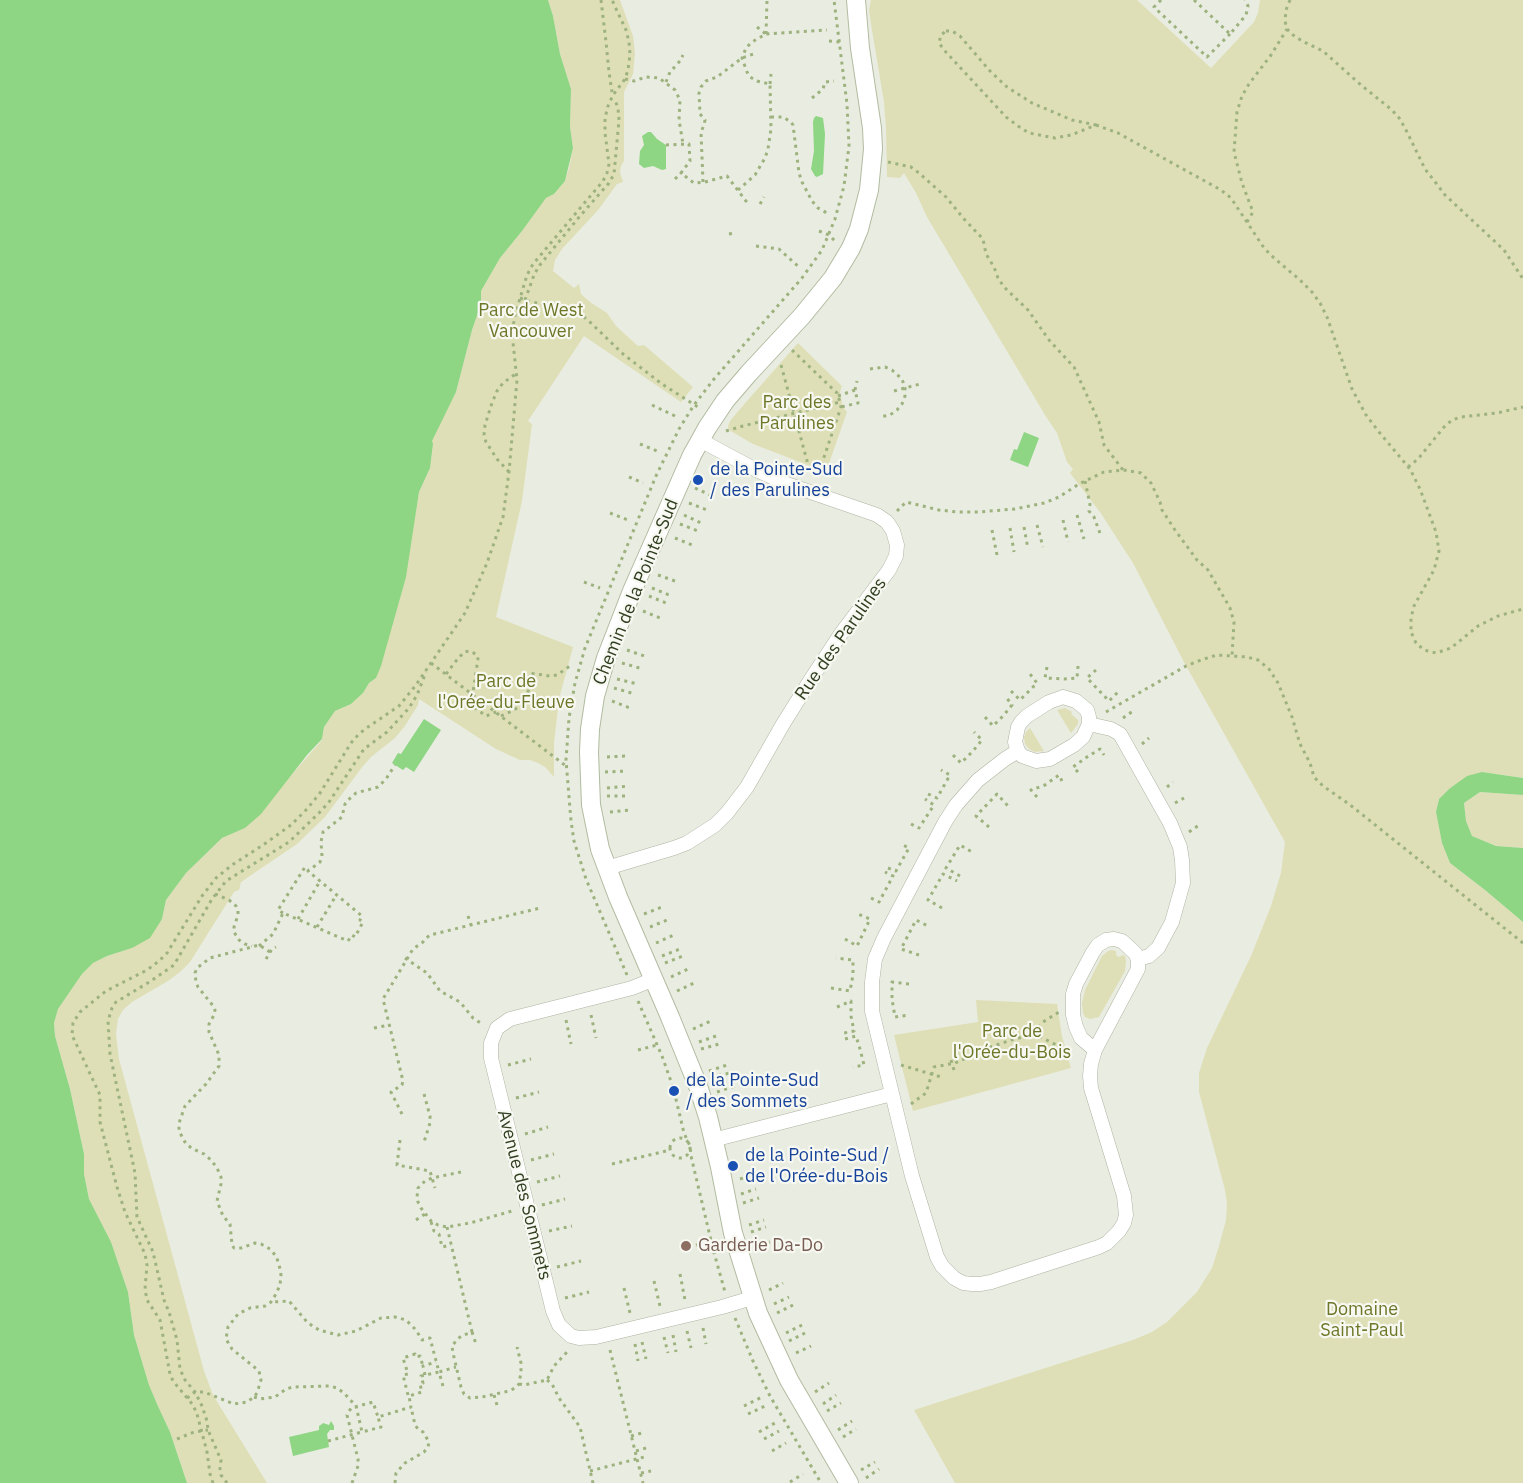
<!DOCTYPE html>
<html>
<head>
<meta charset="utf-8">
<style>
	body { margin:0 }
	canvas { display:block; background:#e9ece0 }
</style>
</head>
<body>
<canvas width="1523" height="1483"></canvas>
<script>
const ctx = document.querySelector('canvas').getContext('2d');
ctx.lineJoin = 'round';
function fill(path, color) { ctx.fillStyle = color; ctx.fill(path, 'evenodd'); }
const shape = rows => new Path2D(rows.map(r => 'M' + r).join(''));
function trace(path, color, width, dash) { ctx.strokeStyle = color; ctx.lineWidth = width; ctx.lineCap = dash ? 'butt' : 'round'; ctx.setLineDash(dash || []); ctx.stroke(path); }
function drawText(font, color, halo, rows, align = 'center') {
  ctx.font = font + ' "IBM Plex Sans",sans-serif'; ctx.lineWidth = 4.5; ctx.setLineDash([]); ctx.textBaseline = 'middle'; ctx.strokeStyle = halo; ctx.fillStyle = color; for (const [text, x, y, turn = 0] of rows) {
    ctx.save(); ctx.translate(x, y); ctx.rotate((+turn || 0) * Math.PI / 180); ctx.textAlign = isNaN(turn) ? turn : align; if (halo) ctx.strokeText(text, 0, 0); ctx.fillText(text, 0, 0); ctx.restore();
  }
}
fill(shape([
	[548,0,620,0,633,36,635,53,633,74,624,92,624,161,621,166,620,172,623,182,617,184,599,209,562,249,555,260,553,271,574,288,579,284,581,294,590,302,607,313,616,326,638,346,644,345,693,387,681,402,584,336,528,421,532,424,522,501,496,617,573,647,559,699,554,743,554,777,545,767,538,763,530,760,520,760,496,749,419,699,418,705,405,726,395,738,371,757,363,766,325,817,297,844,241,882,239,890,234,892,190,962,180,972,168,981,132,1002,123,1010,118,1019,116,1034,119,1059,204,1371,213,1395,267,1483,187,1483,170,1432,157,1404,149,1385,134,1335,128,1292,111,1242,89,1199,84,1174,84,1154,70,1089,55,1036,54,1023,58,1009,82,974,93,963,107,956,132,948,162,919,166,900,186,873,222,838,245,828,322,740,324,727,335,711,351,704,363,693,369,683,376,678,413,527,419,492,430,468,433,445,431,441,456,392,472,330,481,304,481,291,500,258,522,231,546,198,554,194,565,181,569,168,573,148,570,127,571,89,560,54,553,16],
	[871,0,1137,0,1211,68,1254,22,1258,13,1260,0,1523,0,1523,778,1482,772,1449,789,1439,799,1436,812,1442,843,1450,863,1485,890,1523,922,1523,1483,955,1483,914,1410,1133,1340,1152,1332,1167,1322,1197,1292,1212,1268,1219,1246,1226,1220,1227,1204,1225,1190,1199,1092,1199,1073,1207,1048,1251,956,1271,906,1281,873,1285,842,1185,664,1133,563,1100,512,1070,473,1073,469,1067,462,1057,433,1045,415,927,217,916,193,904,173,900,178,887,177,886,128,884,102,871,24,869,10],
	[798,343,842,386,840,392,843,407,847,412,826,472,753,444,729,430,728,426,730,421,740,409],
	[1065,708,1072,712,1071,714,1078,720,1078,724,1071,733,1057,710],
	[1030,728,1044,751,1035,752,1029,749,1025,744,1024,737,1026,732],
	[1480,792,1523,795,1523,848,1496,846,1472,836,1466,821,1464,803],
	[1112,950,1116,951,1116,955,1119,957,1123,955,1125,956,1126,961,1125,971,1099,1017,1090,1019,1085,1017,1083,1013,1082,1003,1085,990,1102,956,1108,951],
	[976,1000,1057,1004,1062,1036,1071,1068,913,1111,894,1035,978,1022]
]), '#dfdfb7');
fill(shape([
	[0,0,548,0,553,16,560,54,571,89,570,127,573,148,565,181,554,194,546,198,522,231,500,258,481,291,481,304,472,330,456,392,432,441,433,444,430,468,419,492,406,577,381,666,376,678,369,683,363,693,351,704,335,711,324,727,322,739,307,755,261,814,245,828,222,838,186,873,166,900,162,919,150,938,132,948,107,956,93,963,82,974,58,1009,54,1023,55,1036,70,1089,84,1154,84,1174,89,1199,111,1242,128,1292,134,1335,149,1385,157,1404,170,1432,187,1483,0,1483],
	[816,116,823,118,825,134,823,174,817,177,815,176,811,169,814,151,813,122,814,118],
	[648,132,651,132,657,139,666,145,666,169,662,170,653,166,644,168,639,164,640,151,644,145,642,136],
	[1024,432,1039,438,1028,467,1010,460,1014,449,1017,450],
	[424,719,441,730,414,772,406,767,403,770,392,763,398,753,401,754],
	[1482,772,1523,778,1523,795,1480,792,1464,803,1466,821,1472,836,1496,846,1523,848,1523,922,1485,890,1450,863,1442,843,1436,812,1439,799,1449,789,1467,776],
	[331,1421,334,1426,334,1430,330,1430,327,1434,329,1447,293,1456,289,1437,319,1430,319,1426,322,1424,323,1423,329,1425]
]), '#8ed584');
const street = shape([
	[1063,697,1076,701,1087,710,1089,717,1089,724,1083,737,1074,745,1050,759,1036,761,1022,756,1018,751,1015,742,1018,727,1021,722,1027,716,1049,702,1063,697],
	[1089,724,1111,729,1120,734,1170,823,1180,847,1182,860,1183,883,1172,922,1158,948,1149,956,1138,959],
	[1018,751,1005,759,978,780,956,805,945,822,884,938,875,959,872,982,872,1011,912,1176,937,1257,942,1266,954,1278,963,1283,972,1284,980,1284,991,1282,1099,1247,1107,1243,1119,1231,1124,1223,1126,1215,1124,1196,1091,1088,1090,1076,1091,1064,1095,1050,1138,969,1138,959,1135,953,1122,941,1114,939,1106,940,1098,945,1093,952,1076,984,1073,994,1073,1015,1076,1027,1081,1038,1095,1050],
	[607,868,674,848,687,843,715,825,727,813,747,787,783,724,813,676,840,635,889,570,896,556,897,545,893,531,887,522,877,515,787,484,754,469,700,440],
	[654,979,632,988,510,1019,497,1028,491,1043,491,1058,553,1311,559,1325,571,1336,579,1338,596,1337,722,1307,752,1298],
	[713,1140,892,1094]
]);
const secondary = shape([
	[849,1483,789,1380,758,1313,733,1233,720,1167,708,1117,698,1086,670,1017,618,897,600,849,591,805,589,752,590,729,595,696,606,658,632,591,692,455,707,428,725,401,749,373,802,316,833,278,851,248,859,229,869,190,873,149,872,128,860,48,856,0]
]);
trace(street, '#aeb4a3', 15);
trace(secondary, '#b1bca1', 20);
trace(shape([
	[601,0,606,42,609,72,612,92],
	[1161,0,1154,7,1207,57,1230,34],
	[1194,0,1230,34,1246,15,1248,6,1245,0],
	[1290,0,1286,10,1285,21,1287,29,1293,35,1302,41,1323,51,1361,85,1392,110,1400,119,1407,132,1425,169,1436,183,1445,195,1504,250,1523,279],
	[757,27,766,34],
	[946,31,952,31,960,36,990,71,1007,87,1032,103,1072,120,1096,125,1071,135,1055,138,1029,133,1018,126,1006,117,944,50,939,43,941,35,946,31],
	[766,34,767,0],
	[829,41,840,42],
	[625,79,634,81,646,77,659,78,675,90,680,100,679,120,683,144],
	[666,82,670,72,680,61,683,55],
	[770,84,771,74],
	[812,98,823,89,825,82,834,81],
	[771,117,783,117,791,122,793,125,799,173,802,182,812,201,818,208,827,213],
	[1096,125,1118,133,1221,190,1231,198,1264,248,1274,258,1300,280,1312,292,1320,303,1327,317,1352,389,1366,415,1379,432,1410,469,1420,489,1436,532,1439,551,1434,570,1414,606,1411,618,1411,632,1416,643,1424,650,1436,653,1451,648,1478,626,1498,616,1523,609],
	[666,145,689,144,690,161,681,173,690,180,694,183,705,182,727,176,749,205],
	[888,162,911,167,919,173,946,197,964,219,983,239,986,254,994,267,998,278,1004,287,1028,310,1049,340,1074,367,1099,422,1104,445,1123,470],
	[675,179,681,173],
	[703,182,701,132,704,125,705,120,700,114,699,93,701,87,706,81,717,77,742,58,756,53],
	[738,190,755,175,765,158,768,149,771,129,770,84,757,81,750,77,747,72,742,58,746,48,752,42,766,34,827,30],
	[760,204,764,197],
	[1247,222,1253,212,1242,183,1234,152,1237,112,1242,96,1249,84,1271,55,1287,29],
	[819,231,829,235,835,241],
	[729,234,734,233],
	[756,246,779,249,799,267],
	[520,298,531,302,569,308,577,311,591,323,623,354,662,384,701,409],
	[525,300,534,275,539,266,580,216,609,183,614,174,619,120,618,108,615,100],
	[792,350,837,393,840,402,841,407,819,472],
	[781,365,809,468],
	[870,369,885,367,892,370,902,379,905,388,905,396,902,404,897,410,890,415,879,417],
	[855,390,857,381],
	[894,391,920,384],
	[838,396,855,390,858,403,841,407],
	[652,405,675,416],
	[726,431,743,426,840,402],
	[640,444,657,451],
	[1408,467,1418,459,1444,427,1452,420,1461,417,1497,413,1523,407],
	[509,472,497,459,486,442,484,435,485,425,492,403,497,391,503,383,517,373],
	[629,477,643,483],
	[1085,481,1090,504,1089,511,1094,517,1101,536],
	[695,488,712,496],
	[689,503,707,510],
	[897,511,906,502,939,510,958,512,979,512,1015,509,1044,503,1059,497,1079,484,1104,472,1123,470,1141,473,1151,483,1160,502,1162,510,1175,530,1197,560,1208,570,1230,608,1234,622,1232,656],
	[610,513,628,520],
	[684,515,701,523],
	[1077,515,1084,539],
	[1063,520,1068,542],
	[680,524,698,531],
	[1037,525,1043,547],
	[1024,527,1028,549],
	[1010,528,1014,552],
	[992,530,997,555],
	[675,538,692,545],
	[658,575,675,581],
	[584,582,600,588],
	[652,588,669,595],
	[649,596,666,603],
	[643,611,660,618],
	[627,650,647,657],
	[431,663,566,766],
	[622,663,643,669],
	[1047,667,1045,678,1064,679,1077,678,1078,666],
	[1096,670,1087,678,1109,701,1119,691],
	[446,674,456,661,464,652,469,651,472,652,477,655,478,659,471,705,486,716,496,712],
	[617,679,638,684],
	[614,688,635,694],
	[1011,691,1020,700,1037,683,1030,674],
	[525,701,533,706],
	[612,701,630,708],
	[1106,712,1186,666,1201,660,1217,655,1247,657,1258,660,1269,669,1278,683,1292,717,1300,744,1310,763,1314,777,1323,786,1349,804,1523,943],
	[501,716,514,710,522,704,527,698,530,680,529,673,550,676,557,675,570,666],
	[985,717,993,726,1003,716,1012,705,1006,697],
	[1123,718,1133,711],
	[1142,744,1149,738],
	[953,755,961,763,973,751,982,740,974,732],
	[607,757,626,756],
	[605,772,627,771],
	[1078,772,1073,767,1087,757,1100,749,1104,755],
	[1167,787,1173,782],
	[607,788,629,786],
	[928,794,937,798,950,775,941,770],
	[607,796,629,796],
	[1037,797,1031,790,1045,785,1059,775,1062,781],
	[1175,803,1184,798],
	[610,812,631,810],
	[911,824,919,828,934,805,925,799],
	[989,827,976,816,997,794,1009,807],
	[1189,832,1199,825],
	[888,868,896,871,909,848,901,844],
	[960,876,946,868,960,845,972,852],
	[215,894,229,900,236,906,238,910,238,915,234,927,234,932,239,940,245,944,252,946],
	[871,898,879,902,893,876,885,872],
	[942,908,928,900,943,874,957,881],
	[283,913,278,910,305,867,308,870],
	[644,914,662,907],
	[468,916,471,925],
	[298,919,320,881],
	[317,927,337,894],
	[650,927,667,920],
	[845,939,857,946,870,919,858,914],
	[656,943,674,935],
	[259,946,273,934,283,913,348,941,352,935,355,937,363,922,360,920,362,916,308,871,320,862,322,856,321,842,323,832,342,817,345,804,348,800,356,793,378,787,386,779,395,765],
	[919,955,901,949,916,920,930,927],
	[662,956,680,949],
	[405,958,427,973,440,991,460,1002,473,1018,482,1024],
	[266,959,272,949,276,947],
	[665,963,683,956],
	[627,975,586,879,574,841,571,821,566,760,569,718,575,683,585,648,656,476,679,429,694,405,714,379,802,278,822,250,835,219,844,186,849,146,847,104,834,0],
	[671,977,688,969],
	[909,984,892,982,892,999,895,1017,909,1015],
	[831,988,850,991,853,975,853,960,836,958],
	[677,991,694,983],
	[638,1001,662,1056,673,1087,684,1133,690,1146,691,1156,713,1249,725,1292],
	[837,1007,851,1001,851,1016,854,1031,844,1033],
	[591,1015,596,1038],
	[566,1020,571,1044],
	[374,1028,389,1025],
	[693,1029,711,1021],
	[1035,1034,1036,1030,1043,1022,1059,1012],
	[845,1039,856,1036,860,1049,864,1065,853,1067],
	[699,1042,716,1036],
	[701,1049,719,1044],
	[638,1050,657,1045],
	[951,1060,954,1070],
	[508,1065,531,1059],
	[901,1065,941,1077],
	[709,1071,727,1065],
	[711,1077,730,1073],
	[717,1092,735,1086],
	[424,1094,430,1116,430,1123,424,1142],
	[516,1098,539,1092],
	[911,1104,926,1093,934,1067,955,1063,988,1048,1011,1040,1035,1034,1068,1051],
	[402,1114,391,1092,402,1085,403,1081,383,999,413,949,423,942,425,939,430,935,540,908],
	[525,1134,548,1127],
	'670 1148a10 10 0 1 1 20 0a10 10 0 1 1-20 0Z',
	[400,1140,397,1165,430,1171,435,1188],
	[531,1160,554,1154],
	[612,1164,670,1150],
	[461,1172,432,1178,425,1181,418,1188,417,1197,418,1202,421,1208,431,1221,438,1225,447,1227,470,1223,512,1211],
	[740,1179,753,1175],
	[537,1182,560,1176],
	[741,1194,756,1189],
	[743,1203,759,1198],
	[542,1205,565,1199],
	[416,1220,425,1214],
	[431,1222,434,1231,439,1234,442,1247,451,1245],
	[749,1225,764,1220],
	[447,1227,472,1332,461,1336,456,1341,452,1346,453,1353,461,1387,464,1394,470,1398,482,1397,509,1391,515,1388,519,1384,521,1372,521,1363,517,1347],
	[549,1231,572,1226],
	[751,1232,766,1227],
	[696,1245,711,1242],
	[755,1247,770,1242],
	[557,1267,581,1261],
	[680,1274,685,1300],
	[654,1281,660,1306],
	[624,1288,630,1313],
	[769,1290,783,1283],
	[565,1298,589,1292],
	[774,1304,789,1297],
	[777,1313,793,1305],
	[735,1318,753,1361,770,1396,821,1483],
	[703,1328,706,1344],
	[687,1331,691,1348],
	[472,1332,476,1344],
	[786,1333,802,1325],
	[673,1335,676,1352],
	[664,1337,668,1353],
	[789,1341,805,1333],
	[642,1342,646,1359],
	[635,1344,638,1361],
	[610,1350,643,1483],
	[796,1353,811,1346],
	[425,1375,423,1366,436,1362],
	[547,1380,552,1384,559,1398,580,1427,593,1483],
	[519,1384,524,1385,547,1380,554,1366,568,1351],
	[443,1386,439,1372,456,1367],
	[815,1392,829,1383],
	[408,1395,403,1375,408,1374,403,1358,415,1354,416,1357,420,1356,423,1366],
	[494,1395,497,1405],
	[254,1397,260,1399,275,1397,286,1389,293,1387,330,1386,337,1388,344,1393,356,1406,362,1432,381,1427,378,1417,411,1407,409,1396,422,1392,420,1384,423,1383,421,1376,439,1372,430,1338,422,1340,416,1330,406,1320,395,1317,381,1318,356,1331,338,1335,319,1330,308,1323,289,1301,272,1302],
	[187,1398,195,1392,204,1392,234,1404,247,1402,254,1397,257,1393,261,1380,259,1371,232,1349,226,1339,228,1327,238,1314,250,1308,265,1306,271,1302,276,1294,280,1285,281,1275,279,1264,276,1256,270,1249,261,1244,255,1243,241,1248,234,1248,232,1245,230,1224,223,1216,217,1201,221,1184,221,1177,217,1168,211,1160,204,1154,193,1149,186,1144,179,1131,179,1123,185,1106,206,1084,219,1066,219,1055,209,1032,209,1024,214,1015,215,1010,214,1007,198,987,196,982,195,973,197,968,210,958,259,945,270,952],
	[823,1404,836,1395],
	[744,1406,762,1397],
	[827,1411,841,1403],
	[748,1414,765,1406],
	[838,1430,852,1421],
	[759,1432,775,1423],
	[631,1436,642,1433],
	[843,1437,856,1429],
	[177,1439,194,1432,208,1430],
	[764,1439,779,1431],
	[328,1441,362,1432],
	[636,1451,646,1448],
	[772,1451,786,1443],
	[861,1470,875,1462],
	[590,1471,648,1456],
	[641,1473,651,1471],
	[866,1478,879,1469],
	[790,1482,803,1474],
	[213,1483,210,1474,207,1452,197,1414,193,1405,173,1381,170,1374,160,1320,147,1300,145,1289,147,1265,145,1254,125,1212,117,1187,100,1122,100,1095,72,1035,73,1023,80,1012,106,991,147,970,159,961,167,953,202,896,216,878,232,865,263,845,291,825,307,809,320,793,351,743,358,735,365,729,399,706,416,685,465,613,487,563,503,517,509,472,517,380,512,333,515,315,527,275,533,264,603,181,607,173,609,164,605,133,605,118,608,106,613,95,625,79,628,70,630,54,629,42,626,30,612,0],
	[227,1483,221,1475,220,1469,221,1460,208,1430,207,1421,202,1406,195,1392,185,1380,180,1369,177,1340,169,1312,164,1300,153,1252,137,1217,135,1173,110,1054,108,1021,112,1008,116,1002,151,981,174,965,212,899,226,881,289,842,319,813,329,802,364,749,387,732,409,708,417,695,426,672],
	[352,1483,358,1466,358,1459,347,1415,351,1408,373,1402,378,1417],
	[395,1483,396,1473,405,1463,424,1452,428,1447,429,1442,423,1432,418,1429,415,1425,411,1407]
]), '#9db27e', 3, [3, 4.5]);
trace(street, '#fff', 14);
trace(secondary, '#fff', 18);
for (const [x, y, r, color] of [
	[698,480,6,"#1a4fb4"],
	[674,1091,6,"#1a4fb4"],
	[733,1166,6,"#1a4fb4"],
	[686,1246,6,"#8d6e63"]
]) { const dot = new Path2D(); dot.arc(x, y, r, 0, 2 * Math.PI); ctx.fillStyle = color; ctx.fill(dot); trace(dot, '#f7f8f1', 2); }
drawText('18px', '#6e7727', '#f7f8f1', [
	["Parc de West",531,311],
	["Vancouver",531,332],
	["Parc des",797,403],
	["Parulines",797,424],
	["Parc de",506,682],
	["l'Orée-du-Fleuve",506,703],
	["Parc de",1012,1032],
	["l'Orée-du-Bois",1012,1053],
	["Domaine",1362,1310],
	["Saint-Paul",1362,1331]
]);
drawText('18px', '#164399', '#f7f8f1', [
	["de la Pointe-Sud",710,470],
	["/ des Parulines",710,491],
	["de la Pointe-Sud",686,1081],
	["/ des Sommets",686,1102],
	["de la Pointe-Sud /",745,1156],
	["de l'Orée-du-Bois",745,1177]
], 'left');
drawText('18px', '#303e20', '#f7f8f1', [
	["Chemin de la Pointe-Sud",636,592,-68],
	["Rue des Parulines",841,639,-55],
	["Avenue des Sommets",524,1195,76]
]);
drawText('18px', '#785e54', '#f7f8f1', [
	["Garderie Da-Do",698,1246]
], 'left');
</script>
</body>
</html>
